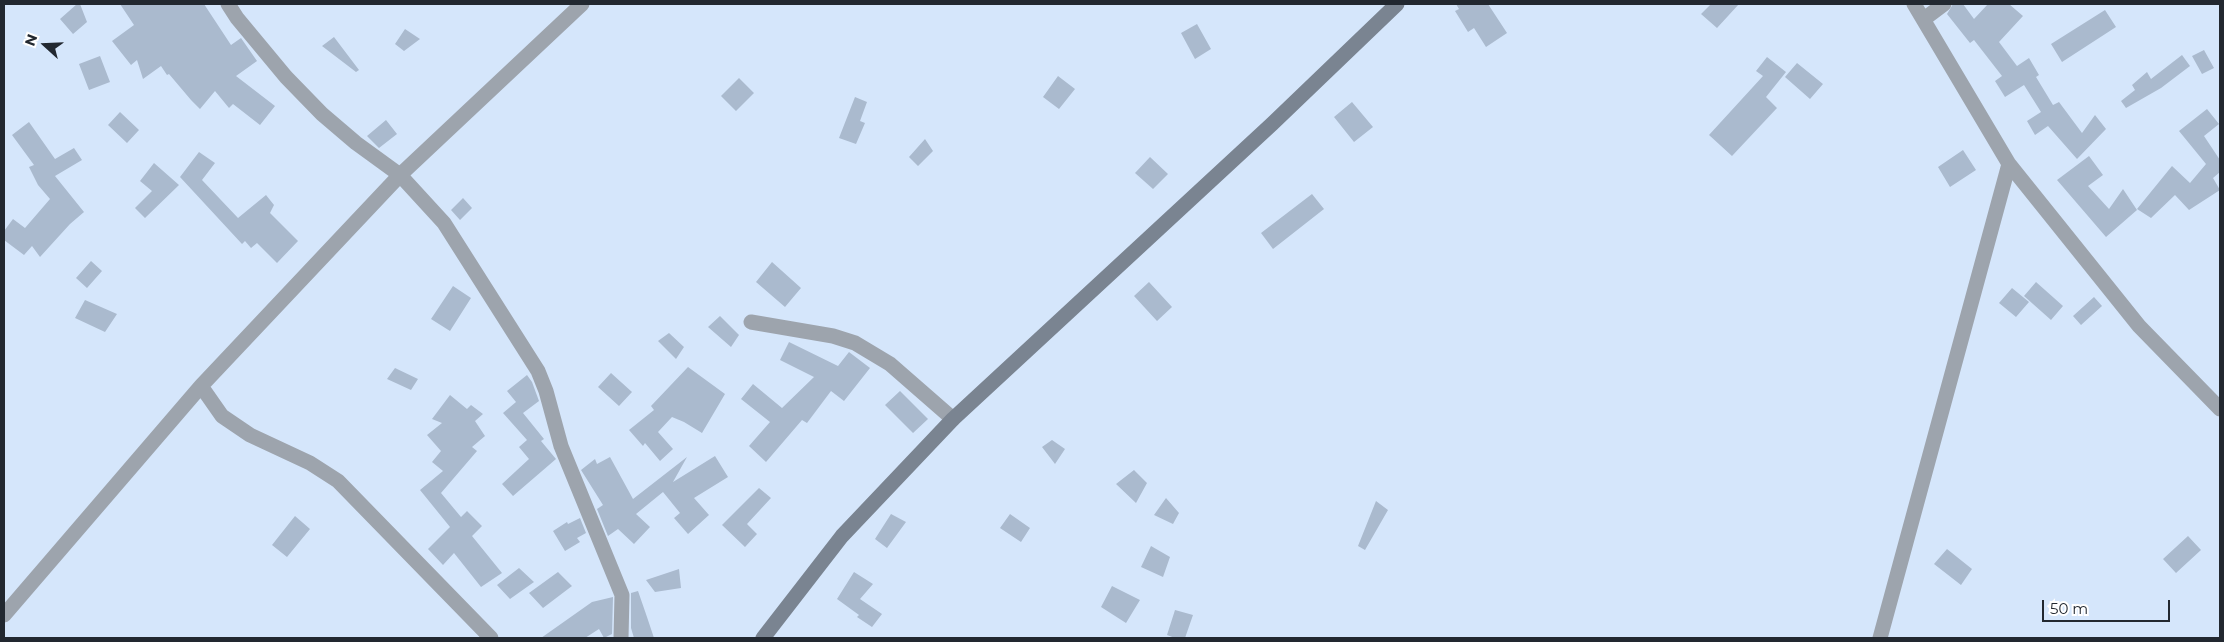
<!DOCTYPE html>
<html>
<head>
<meta charset="utf-8">
<style>
	body { margin:0 }
	#map { position:relative; width:2224px; height:642px; overflow:hidden; background:#d5e6fb; font-family:Montserrat,sans-serif }
	canvas { display:block }
	.frame { position:absolute; inset:0; border:5px solid #222830; pointer-events:none }
	.north { position:absolute; left:20px; top:20px; width:50px; height:50px; -webkit-text-stroke:4px #fff; paint-order:stroke; rotate:290deg; font-size:14px; font-weight:700; line-height:20px; text-align:center; color:#222830 }
	.north::after { content:''; display:block; margin:auto; width:18px; height:22px; background:#222830; clip-path:polygon(50% 0,100% 100%,50% 72%,0 100%) }
	.scale { position:absolute; left:2042px; top:600px; width:128px; height:22px; box-sizing:border-box; border:2px solid #222830; border-top:0; padding-left:6px; font-size:15px; line-height:18px; white-space:nowrap; color:#222830; -webkit-text-stroke:4px #fff; paint-order:stroke }
</style>
</head>
<body>
<div id="map">
<canvas width="2224" height="642"></canvas>
<div class="frame"></div>
<div class="north">N</div>
<div class="scale">50 m</div>
</div>
<script>
const ctx = document.querySelector('canvas').getContext('2d');
ctx.lineJoin = 'round';
function fill(path, color) { ctx.fillStyle = color; ctx.fill(path, 'evenodd'); }
const shape = rows => new Path2D(rows.map(r => 'M' + r).join(''));
function trace(path, color, width, dash) { ctx.strokeStyle = color; ctx.lineWidth = width; ctx.lineCap = dash ? 'butt' : 'round'; ctx.setLineDash(dash || []); ctx.stroke(path); }
fill(shape([
	[77,4,80,4,87,22,73,34,60,19],
	[120,4,204,4,231,45,241,38,257,61,236,76,275,106,260,125,233,104,229,108,215,91,200,109,191,100,169,74,167,75,161,66,143,79,137,60,131,65,112,41,134,25],
	[1456,4,1488,4,1507,33,1486,47,1474,28,1468,32,1455,11,1459,9],
	[1711,4,1739,4,1717,28,1701,14],
	[1953,4,1963,4,1974,19,1988,4,2009,4,2023,16,1999,42,2017,66,2029,58,2039,75,2036,77,2053,105,2059,102,2082,133,2095,115,2106,129,2077,159,2048,126,2035,135,2027,121,2041,112,2024,85,2005,97,1995,81,2002,76,1974,40,1970,43,1947,14],
	[2105,10,2116,27,2062,62,2051,44],
	[1197,24,1211,49,1195,59,1181,33],
	[405,29,420,39,404,51,395,44],
	[334,37,359,70,356,72,322,46],
	[2204,50,2214,68,2202,74,2192,56],
	[2182,55,2190,66,2161,88,2126,108,2121,101,2135,90,2132,85,2147,72,2151,79],
	[100,56,110,82,89,90,79,64],
	[1767,57,1786,72,1766,97,1777,108,1732,156,1709,135,1763,76,1756,71],
	[1797,63,1823,84,1810,99,1785,77],
	[1058,76,1075,89,1059,109,1043,97],
	[739,78,754,93,736,111,721,96],
	[855,97,867,102,860,121,865,123,856,144,839,138],
	[1352,102,1373,127,1354,142,1334,117],
	[2207,109,2219,124,2204,136,2220,160,2220,172,2213,178,2220,190,2189,210,2175,195,2151,218,2137,209,2172,166,2190,183,2206,164,2179,131],
	[120,112,139,130,127,143,108,125],
	[386,120,397,134,379,148,367,136],
	[29,122,55,159,74,148,82,160,55,176,84,212,70,224,40,257,32,246,24,255,4,240,4,231,13,219,25,228,50,199,38,185,29,167,34,165,12,135],
	[925,139,933,151,918,166,909,157],
	[1963,150,1976,170,1950,187,1938,167],
	[199,152,215,163,202,180,238,218,266,195,274,205,270,213,298,241,277,263,257,243,251,248,245,241,242,244,180,177],
	[2089,156,2103,175,2088,186,2109,209,2123,189,2137,210,2106,237,2057,180],
	[1150,157,1168,174,1153,189,1135,173],
	[154,163,179,185,145,218,135,208,152,191,140,181],
	[1312,194,1324,209,1273,249,1261,233],
	[463,198,472,208,460,220,451,210],
	[91,261,102,271,87,288,76,278],
	[772,262,801,288,785,307,756,282],
	[1149,282,1172,307,1157,321,1134,296],
	[2036,282,2063,306,2051,320,2024,296],
	[453,286,471,298,450,331,431,319],
	[2012,288,2029,302,2016,317,1999,303],
	[2094,297,2102,306,2081,325,2073,316],
	[85,300,117,314,105,332,75,318],
	[720,316,739,335,731,347,708,327],
	[669,333,684,347,676,359,658,341],
	[789,342,838,366,849,352,870,368,844,401,831,391,807,423,802,420,766,462,749,446,770,422,741,399,753,384,782,408,814,377,780,360],
	[688,367,725,394,702,433,684,422,672,417,658,432,673,449,660,461,645,443,643,446,629,430,654,410,651,406],
	[395,368,418,379,411,390,387,379],
	[611,373,632,392,619,406,598,387],
	[527,375,532,382,539,401,523,413,544,439,541,441,556,459,513,496,502,484,529,459,519,447,527,440,503,413,516,402,507,391],
	[900,391,928,419,913,433,885,405],
	[450,395,467,409,471,405,483,414,475,421,485,436,472,447,477,451,441,493,461,517,467,511,482,526,472,536,502,573,481,587,454,553,443,565,428,549,450,527,420,490,443,471,432,462,441,451,427,435,442,423,432,419],
	[1052,440,1065,449,1055,464,1042,447],
	[715,456,728,477,694,498,709,515,688,534,674,518,680,513,663,492,636,514,650,527,634,544,618,529,608,536,597,509,603,505,581,470,595,459,597,464,610,457,633,499,687,457,673,482],
	[1134,470,1147,483,1136,503,1116,484],
	[759,488,771,498,747,524,757,534,745,547,722,525],
	[1166,498,1179,513,1173,524,1154,515],
	[1376,501,1388,510,1365,550,1358,546],
	[891,514,906,522,887,548,875,539],
	[1010,514,1030,528,1021,542,1000,528],
	[295,516,310,529,287,557,272,545],
	[580,518,586,533,577,538,580,542,565,551,553,531,567,522,568,524],
	[2188,536,2201,550,2176,573,2163,559],
	[1151,546,1170,557,1163,577,1141,567],
	[1947,549,1972,569,1961,585,1934,564],
	[519,568,534,582,510,599,497,585],
	[679,569,681,588,655,592,646,580],
	[558,572,572,586,543,608,529,593],
	[854,572,873,584,860,599,882,614,872,627,857,617,859,615,837,599],
	[1112,586,1140,600,1126,623,1101,607],
	[638,591,647,617,654,638,634,638,631,628,631,593],
	[613,597,612,634,604,638,599,629,585,638,541,638,592,602],
	[1175,610,1193,615,1185,638,1175,638,1167,635]
]), '#aabace');
trace(shape([
	[228,4,237,18,286,77,322,114,356,143,400,175,444,223,538,371,546,391,561,446,622,595,621,638],
	[1914,4,2009,164,2139,326,2220,409],
	[1924,19,1944,4],
	[751,322,833,336,855,343,890,364,953,419],
	[201,386,222,416,250,435,310,463,338,481,491,638],
	[4,615,201,386,400,175,582,4],
	[1880,638,2009,164]
]), '#9da4ad', 15);
trace(shape([
	[763,638,842,536,953,419,1272,124,1397,4]
]), '#7a8491', 15);
</script>
</body>
</html>
